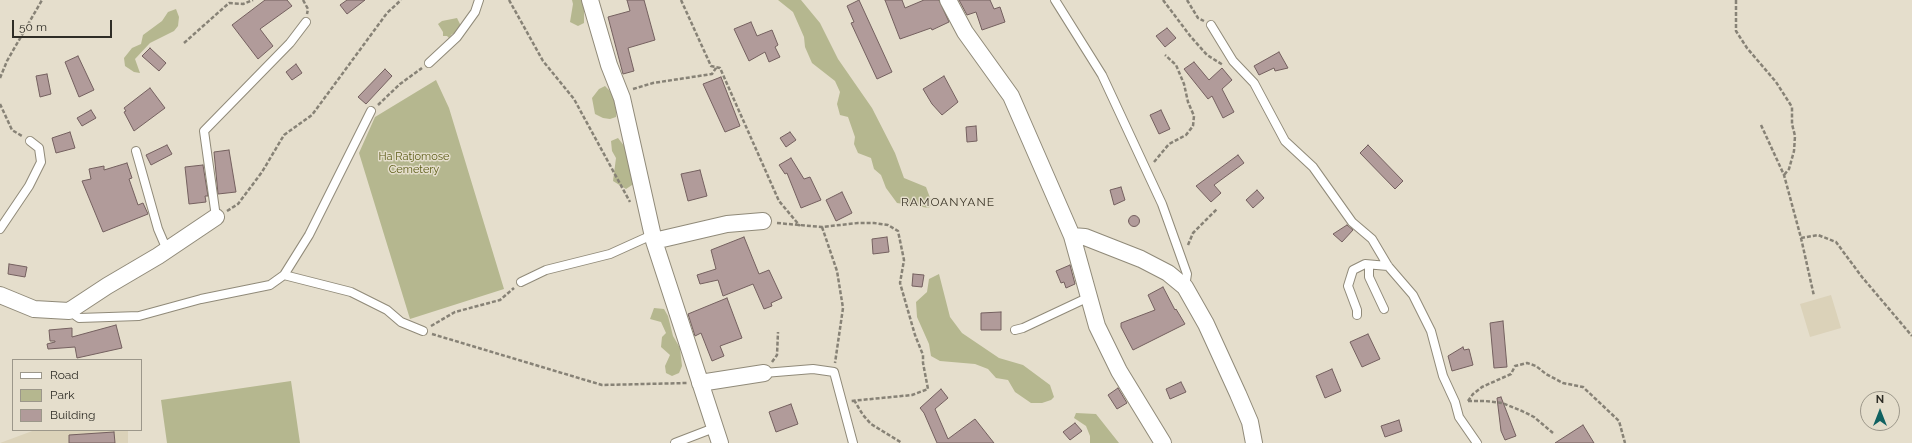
<!DOCTYPE html>
<html>
<head>
<meta charset="utf-8">
<style>
	body { margin:0 }
	#map { position:relative; width:1912px; height:443px; overflow:hidden; background:#e5decc; font-family:Raleway,sans-serif }
	canvas { display:block }
	.legend { position:absolute; left:12px; top:359px; width:130px; height:72px; box-sizing:border-box; background:#e5decc; border:1px solid #9c978a; margin:0; padding:5px 7px; list-style:none; font-size:12px; color:#2f2d26 }
	.legend li { display:flex; align-items:center; gap:8px; height:20px }
	.legend b { width:20px; border:1px solid #9c978a }
	.north { position:absolute; left:1860px; top:391px; width:40px; height:40px; box-sizing:border-box; background:#e5decc; border:1px solid #9c978a; border-radius:50%; rotate:0deg; font-size:11px; font-weight:700; line-height:16px; text-align:center; color:#2f2d26 }
	.north::after { content:''; display:block; margin:auto; width:14px; height:18px; background:#116261; clip-path:polygon(50% 0,100% 100%,50% 72%,0 100%) }
	.scale { position:absolute; left:12px; top:20px; width:100px; height:18px; box-sizing:border-box; border:2px solid #2f2d26; border-top:0; padding-left:5px; font-size:12px; line-height:14px; white-space:nowrap; color:#2f2d26; -webkit-text-stroke:3px #e5decc; paint-order:stroke }
</style>
</head>
<body>
<div id="map">
<canvas width="1912" height="443"></canvas>
<ul class="legend">
<li><b style="height:5px;background:#fff"></b>Road</li>
<li><b style="height:11px;background:#b5b78f"></b>Park</li>
<li><b style="height:11px;background:#b19b9a"></b>Building</li>
</ul>
<div class="north">N</div>
<div class="scale">50 m</div>
</div>
<script>
const ctx = document.querySelector('canvas').getContext('2d');
ctx.lineJoin = 'round';
function fill(path, color) { ctx.fillStyle = color; ctx.fill(path, 'evenodd'); }
const shape = rows => new Path2D(rows.map(r => 'M' + r).join(''));
function trace(path, color, width, dash) { ctx.strokeStyle = color; ctx.lineWidth = width; ctx.lineCap = dash ? 'butt' : 'round'; ctx.setLineDash(dash || []); ctx.stroke(path); }
function drawText(font, color, halo, rows, align = 'center') {
  ctx.font = font + ' Raleway,sans-serif'; ctx.lineWidth = 3; ctx.setLineDash([]); ctx.textBaseline = 'middle'; ctx.strokeStyle = halo; ctx.fillStyle = color; for (const [text, x, y, turn = 0] of rows) {
    ctx.save(); ctx.translate(x, y); ctx.rotate((+turn || 0) * Math.PI / 180); ctx.textAlign = isNaN(turn) ? turn : align; if (halo) ctx.strokeText(text, 0, 0); ctx.fillText(text, 0, 0); ctx.restore();
  }
}
fill(shape([
	[1831,295,1841,328,1810,337,1800,304],
	[35,430,128,430,128,443,0,443]
]), '#dbd2b9');
fill(shape([
	[572,0,584,0,584,23,578,26,570,22,573,4],
	[778,0,801,0,820,23,838,59,872,108,895,153,904,178,926,187,932,203,929,208,897,203,886,188,881,175,874,169,871,158,858,153,854,144,855,137,848,117,840,115,837,104,840,92,835,81,812,63,805,47,804,37,793,12],
	[176,9,179,17,178,26,174,31,150,43,135,59,140,73,134,72,125,66,124,58,132,48,141,44,143,35,162,21,168,12],
	[457,18,463,30,460,33,452,34,449,38,447,36,443,36,443,32,438,24,442,21],
	[436,80,449,108,504,289,410,319,359,153,375,117],
	[605,86,612,93,617,109,616,117,610,119,603,118,595,114,592,98,599,89],
	[618,138,625,147,635,183,626,189,613,181,616,158,612,151,611,141],
	[939,274,950,317,962,333,999,358,1023,365,1050,385,1054,397,1051,400,1042,403,1031,403,1015,392,1008,380,996,378,988,369,975,364,940,361,931,356,929,344,917,317,916,302,927,292,929,279],
	[654,308,664,309,668,316,673,336,680,348,682,366,679,373,672,376,666,373,665,366,670,355,661,347,662,337,666,333,661,322,650,319],
	[291,381,300,443,167,443,161,400],
	[1076,413,1096,414,1119,443,1090,443,1090,436,1086,426,1074,418]
]), '#b5b78f');
const building = shape([
	[265,0,287,0,292,6,260,29,273,46,258,59,232,25,265,0],
	[347,0,365,0,347,14,340,5,347,0],
	[627,0,644,0,655,40,628,48,634,71,623,74,608,17,630,11,627,0],
	[859,0,892,72,877,79,851,23,854,22,847,6,859,0],
	[885,0,902,0,905,8,924,0,939,0,949,22,932,30,931,28,900,39,885,0],
	[959,0,990,0,994,9,1000,7,1005,22,982,30,976,12,967,15,959,0],
	[751,22,757,36,772,30,778,45,775,47,780,57,769,62,765,52,749,61,734,29,751,22],
	[1167,28,1176,38,1165,47,1156,36,1167,28],
	[150,48,166,63,159,71,142,56,150,48],
	[1279,52,1288,68,1275,71,1274,68,1259,75,1254,66,1279,52],
	[78,56,94,90,79,97,65,62,78,56],
	[1194,62,1209,80,1222,68,1232,80,1222,89,1234,112,1223,118,1212,96,1208,99,1184,69,1194,62],
	[296,64,302,73,292,80,286,72,296,64],
	[385,69,392,76,366,104,358,97,385,69],
	[47,74,51,94,40,97,36,76,47,74],
	[944,76,958,102,942,115,932,104,923,89,944,76],
	[721,77,740,126,725,132,703,84,721,77],
	[150,88,165,108,134,131,124,112,126,111,124,108,150,88],
	[91,110,96,118,82,126,77,118,91,110],
	[1161,110,1170,129,1159,134,1150,115,1161,110],
	[976,126,977,141,967,142,966,127,976,126],
	[70,132,75,148,56,153,52,138,70,132],
	[790,132,796,140,786,147,780,138,790,132],
	[167,145,172,154,151,165,146,155,167,145],
	[1368,145,1403,181,1395,189,1360,153,1368,145],
	[229,150,236,192,218,194,214,152,229,150],
	[1238,155,1244,163,1214,185,1221,193,1211,202,1196,186,1238,155],
	[791,158,804,179,810,177,821,200,801,208,787,173,785,174,779,165,791,158],
	[127,163,132,178,129,179,138,205,143,203,148,214,103,232,82,181,91,179,89,169,104,166,104,170,127,163],
	[203,165,208,196,205,196,206,202,189,204,185,167,203,165],
	[700,170,707,196,688,201,681,174,700,170],
	[1121,187,1125,200,1114,205,1110,190,1121,187],
	[1257,190,1264,198,1253,208,1246,200,1257,190],
	[842,192,852,213,836,221,826,200,842,192],
	'1128.5 221a5.5 5.5 0 1 1 11 0a5.5 5.5 0 1 1-11 0Z',
	[1347,225,1353,230,1342,242,1333,234,1347,225],
	[744,237,759,274,769,270,782,298,771,303,772,306,764,309,753,284,723,296,718,280,700,284,697,275,716,269,711,250,744,237],
	[887,237,889,252,873,254,872,239,887,237],
	[9,264,27,267,25,277,8,274,9,264],
	[1070,265,1075,284,1066,288,1064,282,1061,283,1056,271,1070,265],
	[913,274,924,275,922,287,912,286,913,274],
	[1163,287,1175,310,1176,309,1185,324,1133,350,1121,327,1121,323,1155,310,1148,295,1163,287],
	[727,298,742,338,720,346,724,356,712,361,701,333,695,336,688,314,727,298],
	[1001,312,1001,330,981,330,981,313,1001,312],
	[1503,321,1507,367,1494,368,1490,323,1503,321],
	[116,325,122,348,77,358,75,347,48,349,47,344,55,342,55,341,50,341,49,330,72,328,72,337,116,325],
	[1368,334,1380,359,1362,367,1350,342,1368,334],
	[1463,347,1464,350,1469,349,1473,365,1452,371,1448,356,1463,347],
	[1332,369,1341,391,1325,398,1316,376,1332,369],
	[1181,382,1186,392,1170,399,1166,389,1181,382],
	[1118,388,1127,403,1117,409,1108,395,1118,388],
	[941,389,948,398,935,409,948,439,975,419,994,443,937,443,924,413,920,408,941,389],
	[1501,397,1516,436,1505,440,1501,431,1497,398,1501,397],
	[791,404,798,424,776,432,769,412,791,404],
	[1399,420,1402,431,1385,437,1381,426,1399,420],
	[1075,423,1082,431,1070,440,1063,432,1075,423],
	[1583,425,1594,443,1555,443,1583,425],
	[114,432,115,443,69,443,69,435,114,432]
]);
fill(building, '#b19b9a');
trace(building, '#74605f', 1);
const lane = shape([
	[1055,0,1102,75,1162,204,1187,274,1185,287],
	[1211,25,1233,61,1254,83,1285,141,1313,167,1352,222,1372,239,1388,266,1413,295,1431,331,1443,376,1455,402,1459,417,1477,443],
	[429,63,457,37,475,12,479,0],
	[136,151,158,229,167,250],
	[216,217,204,131,290,43,306,22],
	[0,229,29,186,41,162,39,148,30,141],
	[1369,265,1369,277,1384,309],
	[284,275,351,292,387,310,401,322,423,331],
	[521,282,546,270,610,254,652,235],
	[69,311,79,318,139,316,201,299,270,285,284,275,309,235,371,111],
	[1357,315,1357,310,1348,286,1353,270,1365,264,1388,266],
	[1015,330,1023,328,1089,297],
	[764,373,813,369,834,372,853,443],
	[675,443,714,428]
]);
const street = shape([
	[590,0,609,65,622,98,654,241,720,443],
	[948,0,965,32,1011,96,1072,236,1097,326,1119,371,1163,443],
	[1072,236,1085,237,1141,259,1168,273,1185,287,1206,324,1238,394,1250,422,1254,443],
	[654,241,727,224,763,221],
	[0,295,34,309,69,311,107,286,158,256,216,217],
	[700,383,764,373]
]);
trace(lane, '#908a79', 10);
trace(street, '#908a79', 18);
trace(shape([
	[303,0,308,9,307,14],
	[509,0,543,61,574,99,630,202],
	[681,0,711,66,720,68,779,201,800,226],
	[1163,0,1191,37,1207,55,1223,65],
	[1187,0,1198,18,1204,21],
	[1736,0,1736,31,1747,48,1776,82,1792,107,1792,124,1795,136,1794,151,1789,169,1784,175],
	[184,43,229,3,243,4,253,0],
	[0,78,7,61,42,0],
	[633,89,653,83,712,74,716,68],
	[0,104,12,130,22,136],
	[378,105,400,84,422,68],
	[1761,125,1784,175,1801,238,1814,296],
	[1154,162,1169,144,1186,135,1193,126,1194,116,1188,102,1184,84,1176,65,1165,55],
	[227,211,238,204,262,172,284,135,312,115,387,13,401,0],
	[777,223,822,227,858,223,874,223,888,225,898,231,904,260,900,283,915,335,923,355,923,363,928,389,912,395,851,401],
	[822,227,837,271,843,308,835,363],
	[1801,238,1818,235,1836,242,1862,277,1912,336],
	[1188,245,1193,233,1217,209],
	[431,326,455,312,500,300,514,288],
	[432,334,602,385,687,383],
	[772,362,777,355,778,332],
	[854,400,863,415,871,424,902,443],
	[1468,401,1473,394,1482,387,1511,374,1515,366,1527,363,1536,366,1546,374,1563,383,1583,387,1619,421,1625,443],
	[1468,401,1485,401,1502,403,1522,411,1534,417,1553,433]
]), '#878276', 2.5, [4, 2]);
trace(lane, '#fff', 8);
trace(street, '#fff', 16);
drawText('11px', '#5b5c16', '#e5decc', [
	["Ha Ratjomose",414,157],
	["Cemetery",414,170]
]);
ctx.letterSpacing = '1px';
drawText('12px', '#3e382a', '#e5decc', [
	["RAMOANYANE",948,202]
]);
ctx.letterSpacing = '0px';
</script>
</body>
</html>
